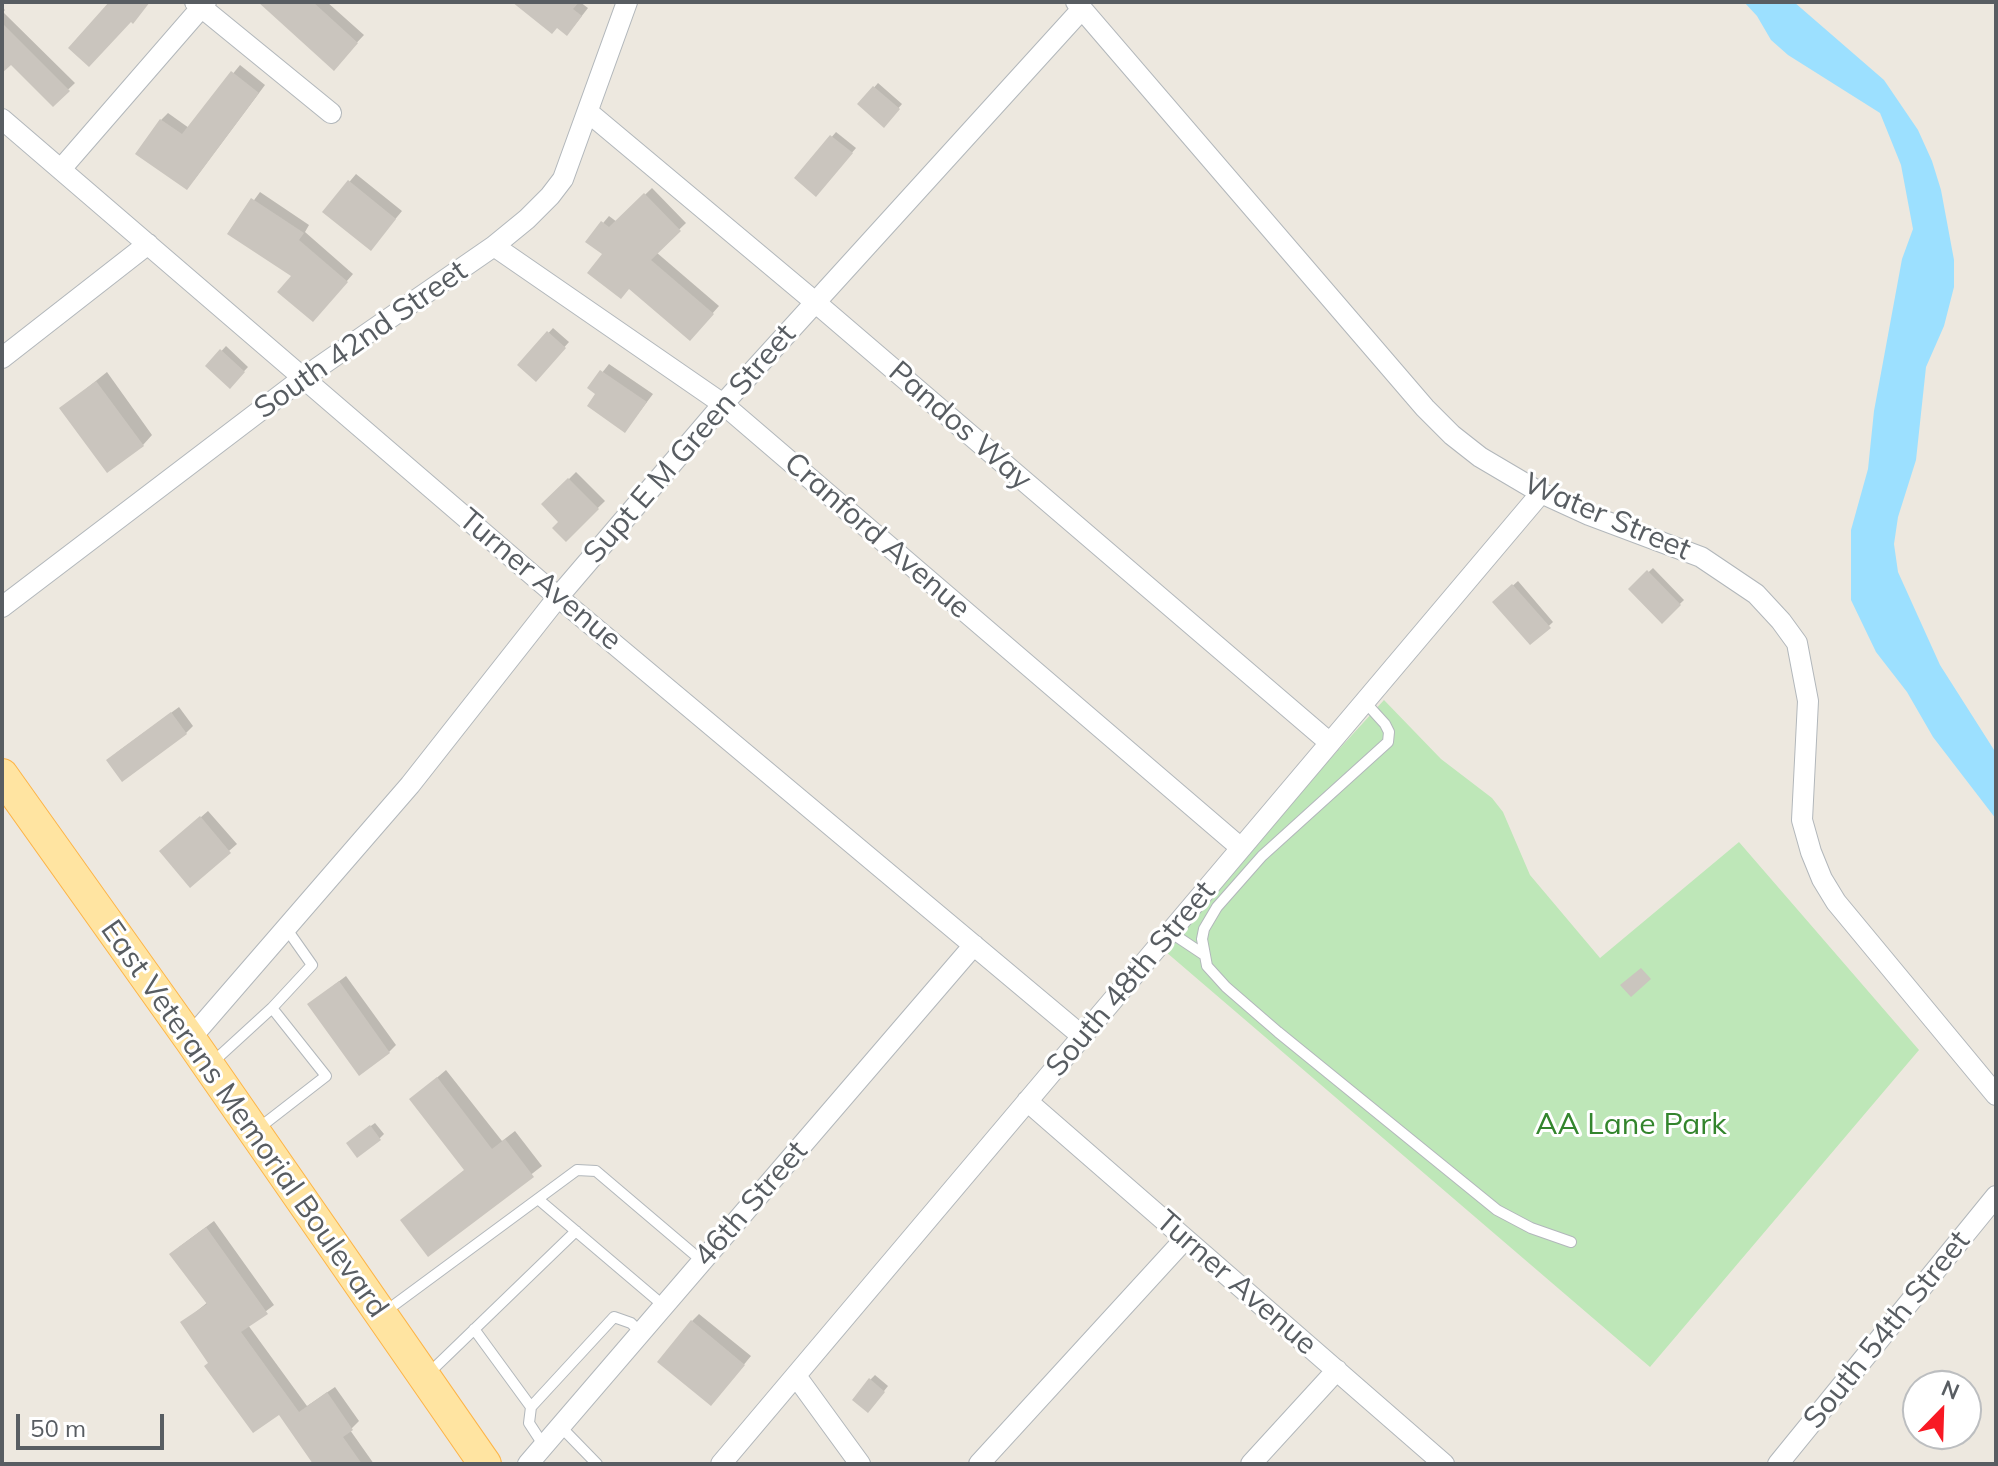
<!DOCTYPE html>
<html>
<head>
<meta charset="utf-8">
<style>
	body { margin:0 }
	#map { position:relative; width:1998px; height:1466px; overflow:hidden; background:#ede8df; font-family:Mulish,sans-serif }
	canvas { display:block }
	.frame { position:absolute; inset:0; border:4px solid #585d62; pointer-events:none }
	.north { position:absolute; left:1902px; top:1370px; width:80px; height:80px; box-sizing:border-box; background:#fff; border:2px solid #bcbec0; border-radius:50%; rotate:23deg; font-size:22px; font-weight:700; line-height:32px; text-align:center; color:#585d62 }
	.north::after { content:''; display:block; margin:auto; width:28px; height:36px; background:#f81924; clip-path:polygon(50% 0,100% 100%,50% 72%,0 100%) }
	.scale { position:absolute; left:16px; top:1414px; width:148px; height:36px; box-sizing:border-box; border:4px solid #585d62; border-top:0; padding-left:10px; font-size:24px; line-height:28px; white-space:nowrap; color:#585d62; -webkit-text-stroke:6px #fff; paint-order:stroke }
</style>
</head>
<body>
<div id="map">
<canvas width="1998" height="1466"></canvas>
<div class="frame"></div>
<div class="north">N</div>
<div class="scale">50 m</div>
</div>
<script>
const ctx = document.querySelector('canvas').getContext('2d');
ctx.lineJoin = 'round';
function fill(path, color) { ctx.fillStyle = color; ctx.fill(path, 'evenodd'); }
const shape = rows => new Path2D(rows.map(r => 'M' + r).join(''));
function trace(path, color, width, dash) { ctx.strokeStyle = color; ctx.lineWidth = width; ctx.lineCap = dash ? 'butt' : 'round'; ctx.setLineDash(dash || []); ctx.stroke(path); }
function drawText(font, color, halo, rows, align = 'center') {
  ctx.font = font + ' Mulish,sans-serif'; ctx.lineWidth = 6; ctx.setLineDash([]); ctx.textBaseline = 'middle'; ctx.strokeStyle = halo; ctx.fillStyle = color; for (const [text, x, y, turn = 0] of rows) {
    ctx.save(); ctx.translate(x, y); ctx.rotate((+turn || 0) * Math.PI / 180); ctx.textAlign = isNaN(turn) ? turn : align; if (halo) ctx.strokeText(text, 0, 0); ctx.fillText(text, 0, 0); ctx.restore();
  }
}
fill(shape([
	[1384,700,1441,759,1492,798,1503,812,1530,875,1600,958,1739,842,1919,1050,1650,1367,1159,946]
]), '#bee7b8');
fill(shape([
	[1744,2,1794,2,1884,80,1918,130,1932,161,1941,190,1954,260,1954,287,1944,326,1926,367,1916,460,1898,517,1894,544,1898,572,1940,665,1996,753,1996,819,1933,737,1907,692,1876,652,1851,600,1851,530,1868,469,1874,411,1902,259,1913,229,1901,165,1880,113,1788,55,1771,40,1757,16]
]), '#9ce0ff');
fill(shape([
	[261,2,327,2,364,35,333,68],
	[516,2,580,2,588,8,574,26],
	[2,7,5,10,3,12,75,83,53,104,11,62,2,68],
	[240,65,265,85,194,180,161,120,168,113,189,128],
	[878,83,902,104,884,125,860,104],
	[836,132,856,148,820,190,797,178],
	[356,174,402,211,377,241,325,211],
	[652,188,686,223,656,252,719,306,696,332,588,241,609,216,617,222],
	[260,192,309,225,305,232,353,274,320,312,294,276,230,233],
	[553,328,569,342,536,379,519,365],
	[226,346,248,367,230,386,208,366],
	[609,364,653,394,625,431,598,393,590,388],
	[107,372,152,435,143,445,62,408],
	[576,472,605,501,566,539,561,522,544,504],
	[1653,568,1684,600,1662,621,1631,589],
	[1518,581,1553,622,1531,643,1495,602],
	[179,707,193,726,186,733,116,753],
	[208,811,237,844,190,885,169,845],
	[346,976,396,1045,389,1052,309,1004],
	[446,1070,502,1141,515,1131,542,1166,429,1254,402,1220,466,1169,412,1099],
	[375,1123,384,1134,380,1138,353,1139],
	[214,1221,274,1305,248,1325,307,1406,335,1387,359,1421,350,1430,374,1464,315,1464,280,1412,210,1362,182,1323,208,1302,179,1247],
	[699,1314,751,1356,718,1396,692,1321],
	[875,1375,888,1386,872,1406,870,1380]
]), '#0003');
fill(shape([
	[109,2,150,2,133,24,131,22,89,67,68,48],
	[258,2,313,2,358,43,334,71],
	[512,2,579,2,573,9,582,16,567,36,557,28,552,34],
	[2,23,70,91,53,107,11,65,2,73],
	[231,71,259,93,187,190,135,154,160,119,182,134],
	[873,86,900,109,884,128,857,104],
	[830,135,853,153,816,197,794,178],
	[348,180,396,219,371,251,322,212],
	[644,193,681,231,651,260,714,314,690,341,629,289,621,299,587,273,602,254,585,242,601,221,609,227],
	[251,198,304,233,299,240,348,282,313,322,277,292,291,276,227,234],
	[547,331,566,348,536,382,517,365],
	[220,349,245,372,230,389,205,366],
	[600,370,647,402,625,433,587,406,595,394,587,388],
	[96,381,144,446,107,473,59,408],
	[568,478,599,509,566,542,552,528,558,522,541,504],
	[1647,570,1681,605,1662,624,1628,589],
	[1512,584,1551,628,1530,645,1492,602],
	[171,712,187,734,122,782,106,760],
	[200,816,231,853,190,888,159,851],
	[1641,968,1651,979,1631,997,1620,985],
	[339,981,390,1053,359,1076,307,1004],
	[437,1077,492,1149,505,1139,534,1177,428,1257,400,1220,464,1170,409,1099],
	[370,1125,381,1140,357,1158,346,1143],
	[206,1227,268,1314,241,1332,299,1412,327,1392,353,1430,343,1437,362,1464,313,1464,279,1415,253,1433,204,1366,208,1363,180,1322,207,1304,169,1254],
	[691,1320,745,1365,711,1406,657,1362],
	[869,1378,885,1392,868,1413,852,1400]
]), '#cac5be');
const service = shape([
	[1365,702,1385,724,1389,732,1388,742,1262,856,1217,907,1204,929,1202,939,1207,966,1226,987,1278,1032,1497,1210,1531,1228,1571,1242],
	[1170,932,1203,954],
	[272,1008,312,965,286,928],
	[213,1062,272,1008,326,1076,259,1128],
	[538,1199,664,1306],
	[386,1311,577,1170,596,1171,702,1261],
	[474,1329,531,1407],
	[428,1374,576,1231],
	[561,1427,597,1464],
	[544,1446,529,1423,531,1407,614,1317,631,1323,641,1333]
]);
const minor = shape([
	[195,2,331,113],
	[1076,2,1425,408,1452,435,1480,457,1541,493,1589,515,1701,557,1756,594,1781,621,1797,643,1808,701,1802,820,1811,852,1822,879,1836,902,1996,1095],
	[588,112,815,302,1330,743],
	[2,119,558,597,1082,1036],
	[61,169,206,2],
	[494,246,723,404,1241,848],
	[2,358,148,244],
	[2,607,303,378,494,246,527,219,550,196,563,179,627,2],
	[190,1039,410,785,558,597,723,404,1082,9],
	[1027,1101,1444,1464],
	[796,1376,860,1464],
	[528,1464,974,945],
	[721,1464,1541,493],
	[979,1464,1185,1239],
	[1251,1464,1337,1370],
	[1778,1464,1996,1196]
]);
const primary = shape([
	[2,775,190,1039,485,1464]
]);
trace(service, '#b2b7bb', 12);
trace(minor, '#b2b7bb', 22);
trace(primary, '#fdb447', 34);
trace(service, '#fff', 10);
trace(minor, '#fff', 20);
trace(primary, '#ffe4a1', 32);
drawText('30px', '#585d62', '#fff', [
	["South 42nd Street",361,340,-35],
	["Pandos Way",960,426,41],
	["Supt E M Green Street",690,444,-49],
	["Water Street",1607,517,23],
	["Cranford Avenue",877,536,41],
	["Turner Avenue",540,580,40],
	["South 48th Street",1131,979,-50],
	["East Veterans Memorial Boulevard",244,1119,55],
	["46th Street",751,1204,-49],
	["Turner Avenue",1236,1283,41],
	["South 54th Street",1887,1330,-51]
]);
drawText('30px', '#33852d', '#fff', [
	["AA Lane Park",1631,1125]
]);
</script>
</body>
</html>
